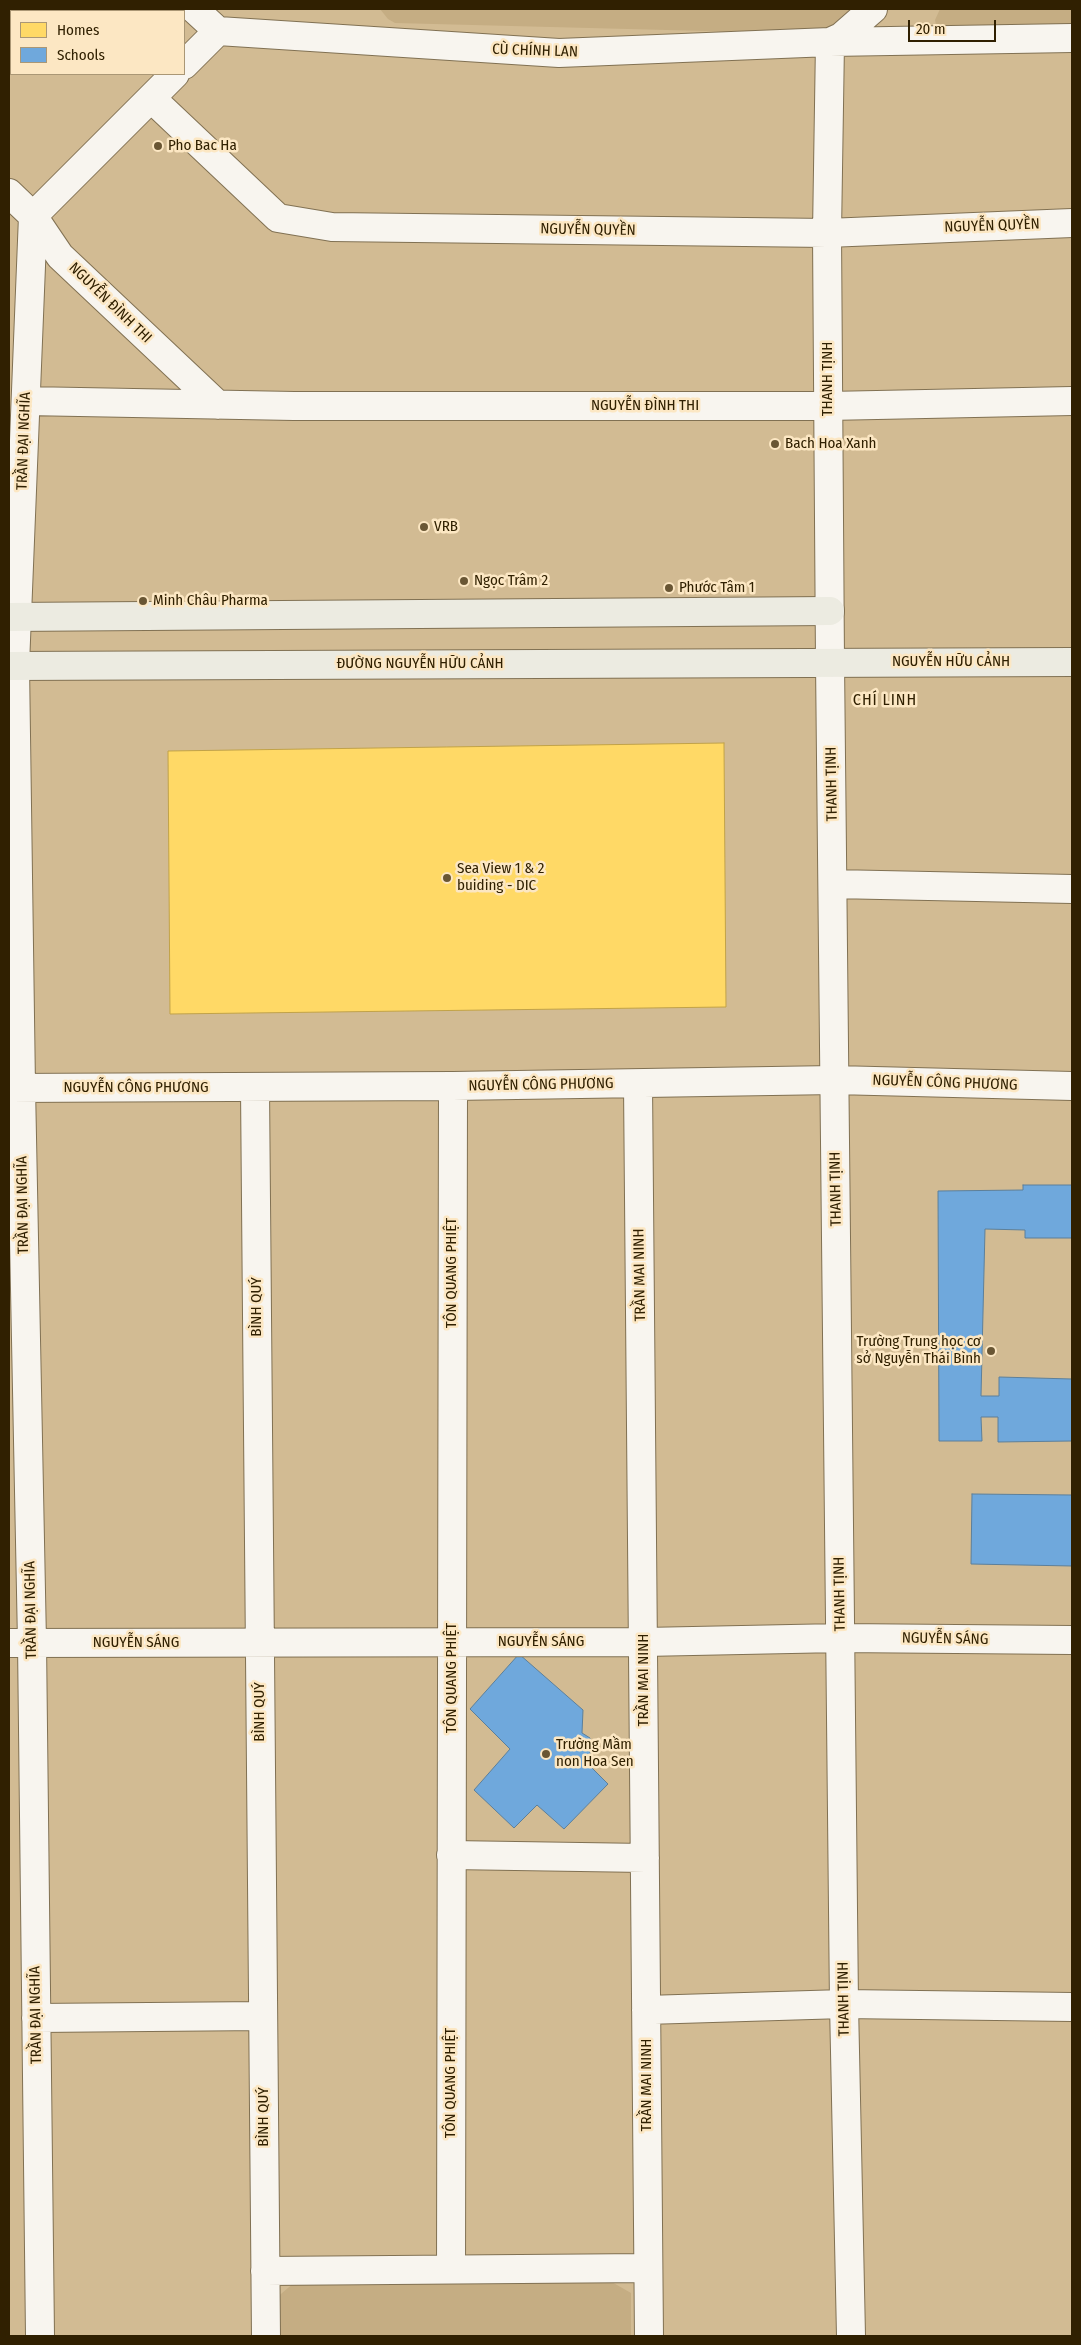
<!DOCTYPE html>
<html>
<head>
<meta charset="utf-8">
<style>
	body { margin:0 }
	#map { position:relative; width:1081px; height:2345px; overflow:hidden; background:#d2bb93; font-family:"Fira Sans Condensed",sans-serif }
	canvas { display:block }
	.frame { position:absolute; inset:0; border:10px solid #302001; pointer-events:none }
	.legend { position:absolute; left:10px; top:10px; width:175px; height:65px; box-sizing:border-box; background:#fce7c3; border:1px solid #aa9775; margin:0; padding:6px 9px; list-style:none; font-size:15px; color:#302001 }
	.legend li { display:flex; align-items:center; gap:10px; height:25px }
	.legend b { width:25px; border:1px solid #aa9775 }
	.scale { position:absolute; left:908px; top:20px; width:88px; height:22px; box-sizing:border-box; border:2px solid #302001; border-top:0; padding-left:6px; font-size:15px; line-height:18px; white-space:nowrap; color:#302001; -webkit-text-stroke:4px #fce7c3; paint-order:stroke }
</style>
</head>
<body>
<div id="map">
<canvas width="1081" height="2345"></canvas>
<div class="frame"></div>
<ul class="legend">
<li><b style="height:14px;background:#ffd966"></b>Homes</li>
<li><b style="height:14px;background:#6fa8dc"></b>Schools</li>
</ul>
<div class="scale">20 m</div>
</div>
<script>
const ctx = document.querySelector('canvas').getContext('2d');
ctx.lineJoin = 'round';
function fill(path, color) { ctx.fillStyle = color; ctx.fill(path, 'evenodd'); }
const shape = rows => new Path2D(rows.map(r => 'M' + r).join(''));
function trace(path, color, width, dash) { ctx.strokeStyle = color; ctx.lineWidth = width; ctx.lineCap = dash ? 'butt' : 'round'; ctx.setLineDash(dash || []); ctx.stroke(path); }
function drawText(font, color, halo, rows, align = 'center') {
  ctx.font = font + ' "Fira Sans Condensed",sans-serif'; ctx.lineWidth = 5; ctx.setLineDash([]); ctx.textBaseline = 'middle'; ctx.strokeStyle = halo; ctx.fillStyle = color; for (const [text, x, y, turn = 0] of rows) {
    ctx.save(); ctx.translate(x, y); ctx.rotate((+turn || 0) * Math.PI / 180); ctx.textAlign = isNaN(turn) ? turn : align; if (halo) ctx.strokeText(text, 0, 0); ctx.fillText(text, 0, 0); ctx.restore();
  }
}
fill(shape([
	[380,9,867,9,840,28,784,33,395,23,388,19],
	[940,9,1072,9,1072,37,938,34,935,20],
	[610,2281,631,2293,631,2336,276,2336,275,2299,295,2282]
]), '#c5ad83');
const homes = shape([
	[724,743,726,1007,170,1014,168,751,724,743]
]);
fill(homes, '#ffd966');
trace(homes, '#c1a248', 1);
const schools = shape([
	[1023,1185,1072,1185,1072,1238,1025,1238,1025,1230,985,1229,981,1396,999,1396,999,1377,1072,1379,1072,1441,998,1442,998,1417,981,1417,982,1441,939,1441,938,1191,1023,1190,1023,1185],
	[972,1494,1072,1495,1072,1566,971,1564,972,1494],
	[519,1654,583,1710,582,1733,590,1738,590,1766,608,1784,564,1829,537,1805,514,1828,474,1790,510,1749,470,1709,519,1654]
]);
fill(schools, '#6fa8dc');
trace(schools, '#5c7f9a', 1);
const minor = shape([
	[194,9,218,31,559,53,830,42,841,37,873,9],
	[184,65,218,31],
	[151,98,278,218,332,227,827,233,1072,223],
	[9,193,33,216,60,256,218,405],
	[26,401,294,406,828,406,1072,401],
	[833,884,1072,889],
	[638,1084,649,2336],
	[9,1088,453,1086,835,1080,1072,1086],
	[255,1088,266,2336],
	[9,1643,644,1642,840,1638,1072,1640],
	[451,1855,645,1858],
	[646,2010,844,2004,1072,2007],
	[36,2018,263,2016],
	[451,2269,453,1086],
	[265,2271,648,2268],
	[40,2336,32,1642,21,1087,15,665,33,216,175,74],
	[851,2336,844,2004,830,662,827,233,830,42,1072,38]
]);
const secondary = shape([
	[9,617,830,611],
	[9,666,1072,662]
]);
trace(minor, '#817153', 30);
trace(secondary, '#817153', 30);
trace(minor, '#f8f5ef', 28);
trace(secondary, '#ecebe1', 28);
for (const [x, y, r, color] of [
	[158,146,5,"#695634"],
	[775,444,5,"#695634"],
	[424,527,5,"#695634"],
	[464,581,5,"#695634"],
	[669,588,5,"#695634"],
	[143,601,5,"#695634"],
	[447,878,5,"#695634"],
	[991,1351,5,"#695634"],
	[546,1754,5,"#695634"]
]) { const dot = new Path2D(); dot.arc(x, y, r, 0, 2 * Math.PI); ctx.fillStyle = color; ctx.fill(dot); trace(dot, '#fce7c3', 2); }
drawText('15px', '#302001', '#fce7c3', [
	["CÙ CHÍNH LAN",535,51,2],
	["NGUYỄN QUYỀN",992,226,-2],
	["NGUYỄN QUYỀN",588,230,1],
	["NGUYỄN ĐÌNH THI",110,303,44],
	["THANH TỊNH",828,379,-90],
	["NGUYỄN ĐÌNH THI",645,406],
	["TRẦN ĐẠI NGHĨA",24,441,-88],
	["NGUYỄN HỮU CẢNH",951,662],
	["ĐƯỜNG NGUYỄN HỮU CẢNH",420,664],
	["THANH TỊNH",832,784,-91],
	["NGUYỄN CÔNG PHƯƠNG",945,1083,2],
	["NGUYỄN CÔNG PHƯƠNG",541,1085,-1],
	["NGUYỄN CÔNG PHƯƠNG",136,1088],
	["THANH TỊNH",836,1189,-91],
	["TRẦN ĐẠI NGHĨA",23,1205,-91],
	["TÔN QUANG PHIỆT",452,1273,-90],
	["TRẦN MAI NINH",640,1275,-91],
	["BÌNH QUÝ",257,1307,-90],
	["THANH TỊNH",840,1594,-91],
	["TRẦN ĐẠI NGHĨA",31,1610,-91],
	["NGUYỄN SÁNG",945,1639,1],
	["NGUYỄN SÁNG",541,1642],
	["NGUYỄN SÁNG",136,1643],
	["TÔN QUANG PHIỆT",452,1678,-90],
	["TRẦN MAI NINH",644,1680,-90],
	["BÌNH QUÝ",260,1712,-90],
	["THANH TỊNH",844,1999,-91],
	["TRẦN ĐẠI NGHĨA",36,2015,-91],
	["TÔN QUANG PHIỆT",451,2083,-90],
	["TRẦN MAI NINH",647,2085,-90],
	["BÌNH QUÝ",264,2117,-90]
]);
drawText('15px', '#302001', '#fce7c3', [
	["Pho Bac Ha",168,146],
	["Bach Hoa Xanh",785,444],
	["VRB",434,527],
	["Ngọc Trâm 2",474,581],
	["Phước Tâm 1",679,588],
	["Minh Châu Pharma",153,601],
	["Sea View 1 & 2",457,869],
	["buiding - DIC",457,886],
	["Trường Trung học cơ",981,1342,"right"],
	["sở Nguyễn Thái Bình",981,1359,"right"],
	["Trường Mầm",556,1745],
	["non Hoa Sen",556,1762]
], 'left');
ctx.letterSpacing = '1px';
drawText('16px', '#302001', '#fce7c3', [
	["CHÍ LINH",885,701]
]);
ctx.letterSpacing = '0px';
</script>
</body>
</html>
